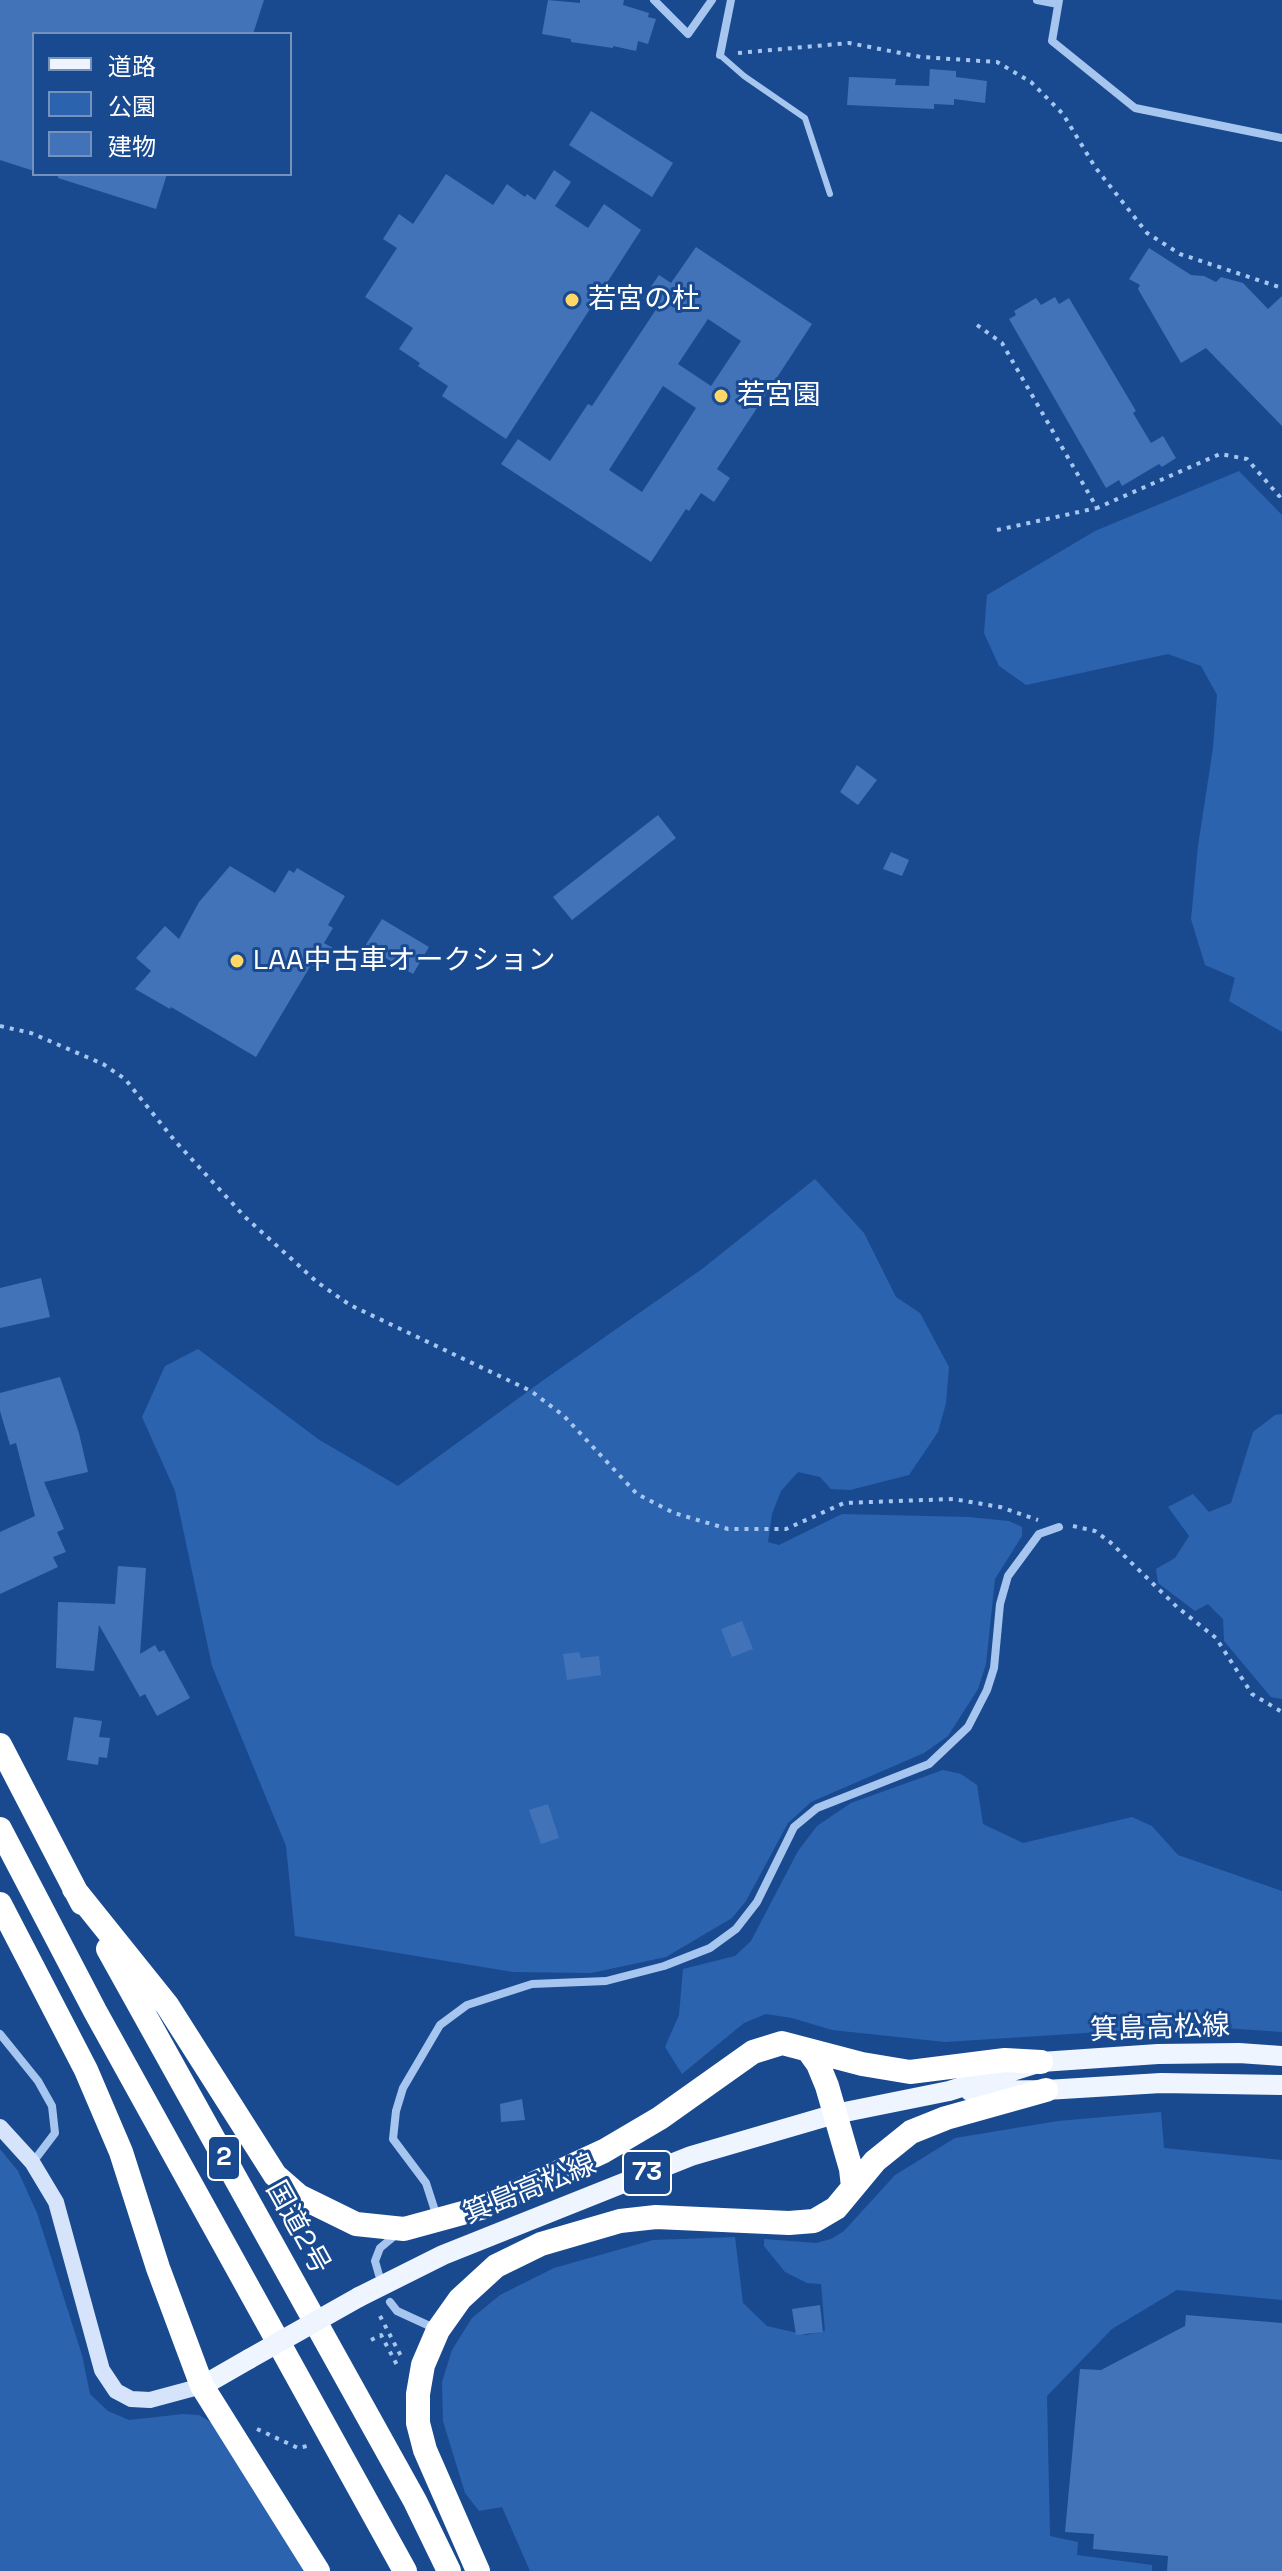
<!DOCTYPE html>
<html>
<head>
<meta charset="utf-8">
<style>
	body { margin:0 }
	#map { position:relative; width:1282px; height:2571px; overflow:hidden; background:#194a90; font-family:"Space Grotesk","Noto Sans JP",sans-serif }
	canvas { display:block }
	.legend { position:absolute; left:32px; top:32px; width:260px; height:144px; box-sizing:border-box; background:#194a90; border:2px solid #7592bc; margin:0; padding:10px 14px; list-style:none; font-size:24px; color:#fff }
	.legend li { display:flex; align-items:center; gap:16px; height:40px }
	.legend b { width:40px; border:2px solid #7592bc }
</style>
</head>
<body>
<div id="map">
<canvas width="1282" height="2571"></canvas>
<ul class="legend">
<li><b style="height:10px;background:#eff5ff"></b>道路</li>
<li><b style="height:22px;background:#2c63ae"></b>公園</li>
<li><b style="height:22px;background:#4273b8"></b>建物</li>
</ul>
</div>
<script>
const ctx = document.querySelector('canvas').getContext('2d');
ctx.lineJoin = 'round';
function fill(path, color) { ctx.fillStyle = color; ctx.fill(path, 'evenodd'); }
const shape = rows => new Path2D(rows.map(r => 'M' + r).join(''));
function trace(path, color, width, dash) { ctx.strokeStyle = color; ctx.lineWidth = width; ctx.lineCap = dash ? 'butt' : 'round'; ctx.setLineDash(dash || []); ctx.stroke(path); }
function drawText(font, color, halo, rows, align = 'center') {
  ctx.font = font + ' "Space Grotesk","Noto Sans JP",sans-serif'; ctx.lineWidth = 6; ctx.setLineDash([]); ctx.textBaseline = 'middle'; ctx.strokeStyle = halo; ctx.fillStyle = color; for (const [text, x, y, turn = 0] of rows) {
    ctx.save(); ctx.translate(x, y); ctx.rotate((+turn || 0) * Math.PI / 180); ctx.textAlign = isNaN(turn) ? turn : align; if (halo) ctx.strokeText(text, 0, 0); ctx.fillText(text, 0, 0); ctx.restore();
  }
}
fill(shape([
	[1239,471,1282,515,1282,1032,1229,1001,1235,978,1205,965,1191,919,1198,846,1213,748,1217,695,1201,666,1168,654,1026,685,999,666,984,633,987,595,1095,531],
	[815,1179,864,1233,896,1297,920,1313,949,1367,946,1403,938,1432,909,1475,850,1490,831,1489,820,1477,798,1472,781,1491,772,1514,768,1542,779,1545,842,1514,968,1517,1009,1521,1022,1527,1022,1536,995,1579,986,1664,978,1689,948,1736,924,1753,811,1802,788,1823,746,1901,732,1918,666,1957,591,1973,513,1972,295,1936,286,1846,212,1666,175,1491,142,1417,165,1366,198,1349,318,1439,398,1486,545,1379,702,1269],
	[1282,1414,1282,1699,1271,1697,1224,1641,1223,1619,1208,1604,1195,1611,1158,1583,1156,1569,1175,1558,1189,1536,1168,1507,1193,1494,1209,1512,1231,1503,1253,1432,1275,1415],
	[943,1770,961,1774,977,1785,983,1824,1023,1843,1132,1817,1152,1826,1178,1855,1282,1891,1282,2032,1196,2026,945,2042,832,2030,792,2018,766,2014,744,2023,682,2074,665,2047,679,2015,683,1969,735,1956,751,1941,798,1851,817,1826,851,1803],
	[1161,2112,1164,2148,1282,2160,1282,2300,1177,2290,1112,2329,1047,2396,1050,2536,1078,2542,1077,2555,1152,2565,1152,2571,530,2571,502,2507,479,2511,465,2493,443,2421,442,2382,452,2350,472,2318,500,2295,554,2268,653,2240,735,2237,743,2303,767,2326,806,2335,825,2331,821,2284,807,2283,785,2272,764,2246,764,2239,816,2243,831,2239,844,2231,895,2175,955,2138,1058,2121],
	[0,2149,18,2171,37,2213,82,2355,90,2394,108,2411,129,2420,183,2414,199,2415,212,2423,305,2571,0,2571]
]), '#2c63ae');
fill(shape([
	[0,0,264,0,253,34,34,34,34,171,0,160],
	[548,0,580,3,580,0,624,0,623,5,649,13,648,17,656,19,648,44,638,41,636,51,613,46,613,48,571,42,571,39,542,34],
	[930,69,956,71,956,77,987,81,985,103,954,99,954,105,934,104,934,109,847,105,849,77,896,79,895,85,929,86],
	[591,111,673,163,652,197,569,145],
	[554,170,571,182,555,206,588,228,604,204,641,230,506,439,442,396,448,386,418,366,420,363,399,349,413,328,365,297,397,248,383,239,399,214,413,224,446,174,493,205,507,184,525,197,527,194,535,200],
	[58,174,167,174,156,209,58,178],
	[696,247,812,324,717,469,730,478,714,502,701,493,689,511,686,509,651,562,501,464,518,439,550,461,588,404,592,406,657,308,643,298,659,275,671,283],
	[708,319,741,341,711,386,678,364],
	[663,386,696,408,642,492,609,470],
	[1149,248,1191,275,1204,276,1216,282,1221,277,1243,283,1268,309,1282,296,1282,426,1206,348,1181,363,1138,289,1140,285,1129,279],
	[1055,297,1059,304,1069,298,1136,411,1133,413,1151,443,1163,436,1176,458,1162,467,1159,464,1122,486,1119,480,1106,488,1009,319,1016,315,1014,311,1036,298,1041,305],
	[857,765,877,780,858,805,840,792],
	[658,815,676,838,572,920,553,897],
	[891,852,909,860,902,876,883,869],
	[230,866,275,893,289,870,294,873,297,868,345,896,328,925,333,928,324,943,333,948,320,970,311,965,256,1057,171,1007,170,1009,135,989,151,971,136,958,165,926,179,939,199,902],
	[382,919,429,947,413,974,365,946],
	[41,1278,50,1317,0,1328,0,1288],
	[60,1377,79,1433,88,1472,44,1482,64,1529,57,1532,66,1552,53,1557,58,1567,0,1594,0,1532,35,1516,16,1443,10,1445,0,1411,0,1393],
	[118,1566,146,1568,140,1654,155,1645,159,1652,164,1650,190,1698,157,1716,145,1694,140,1697,99,1625,94,1671,56,1668,58,1602,115,1604],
	[742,1621,753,1649,732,1657,721,1629],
	[579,1652,581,1658,599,1656,601,1675,567,1680,563,1654],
	[74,1717,102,1721,99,1737,110,1738,107,1758,99,1757,98,1765,67,1760],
	[548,1804,559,1838,541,1844,529,1810],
	[522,2099,525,2120,501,2122,500,2104],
	[820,2305,823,2332,796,2335,792,2309],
	[1186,2315,1282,2323,1282,2571,1167,2571,1168,2556,1093,2549,1094,2534,1065,2532,1080,2369,1101,2370,1185,2326]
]), '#4273b8');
trace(shape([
	[738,53,849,43,921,57,997,62,1031,82,1063,114,1095,167,1147,233,1180,254,1282,288],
	[977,325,1002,343,1097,508,1220,454,1247,459,1279,496,1282,494],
	[997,530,1097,508],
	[0,1026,31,1033,103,1064,125,1079,175,1141,245,1217,317,1282,350,1305,531,1391,564,1416,637,1494,674,1513,728,1529,786,1529,844,1503,953,1499,1000,1507,1038,1520],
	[1073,1526,1095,1531,1110,1542,1177,1607,1216,1638,1252,1694,1282,1712],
	[380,2316,402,2358],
	[371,2340,381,2335,397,2365,401,2364],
	[257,2429,298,2448,307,2446]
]), '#a7c6ef', 4, [4, 6]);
trace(shape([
	[720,55,744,76,805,118,830,194]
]), '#a7c6ef', 6);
trace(shape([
	[654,0,688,34,712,0],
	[1037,0,1058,4],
	[1059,0,1052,41,1135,108,1282,138],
	[720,55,731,0],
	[0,2034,38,2081,52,2106,55,2133,33,2162],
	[437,2217,426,2183,393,2139,396,2111,403,2088,440,2025,467,2005,532,1984,606,1981,664,1966,710,1948,736,1929,757,1902,794,1827,817,1808,929,1764,968,1727,987,1690,994,1668,1000,1604,1008,1576,1039,1534,1059,1527],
	[379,2275,375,2261,380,2248,398,2233],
	[390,2302,397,2311,434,2328]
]), '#a7c6ef', 8);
trace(shape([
	[0,2127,32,2162,56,2202,102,2370,116,2391,131,2399,150,2400,202,2386]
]), '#d5e4fa', 16);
trace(shape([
	[970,2091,1046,2090,1161,2083,1282,2085],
	[359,2297,443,2255,691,2156,835,2114,949,2091,1041,2062,1158,2054,1239,2053,1282,2056],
	[202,2386,249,2359]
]), '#eff5ff', 20);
trace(shape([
	[0,1745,82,1903],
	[0,1829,95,2011,405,2571],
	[74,1889,167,2005,275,2175,299,2196,356,2224,404,2229,481,2208,604,2151,660,2118,753,2052,782,2043,862,2064,910,2072,1005,2060,1041,2062],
	[0,1904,86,2070,121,2152,158,2268,202,2386,318,2571],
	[108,1949,415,2501,449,2571],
	[808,2050,818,2064,827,2086,851,2169,853,2187],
	[478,2571,425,2450,418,2423,418,2394,423,2365,438,2330,460,2299,496,2266,541,2244,620,2221,656,2217,789,2223,814,2221,836,2208,875,2161,911,2132,946,2118,1046,2090]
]), '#fff', 24);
trace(shape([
	[249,2359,359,2297]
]), '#eff5ff', 20);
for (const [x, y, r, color] of [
	[572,300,8,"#ffd765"],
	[721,396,8,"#ffd765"],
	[237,961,8,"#ffd765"]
]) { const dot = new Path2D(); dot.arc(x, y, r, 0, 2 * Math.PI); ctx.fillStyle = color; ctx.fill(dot); trace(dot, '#194a90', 3); }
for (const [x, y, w] of [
	[224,2158,32],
	[647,2173,48]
]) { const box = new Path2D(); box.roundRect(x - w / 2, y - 22, w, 44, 6); ctx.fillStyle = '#194a90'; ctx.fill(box); trace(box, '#fff', 2); }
drawText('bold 26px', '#fff', null, [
	["2",224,2158],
	["73",647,2173]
]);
drawText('28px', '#fff', '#194a90', [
	["若宮の杜",588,300],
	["若宮園",737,396],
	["LAA中古車オークション",253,961]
], 'left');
drawText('28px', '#fff', '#194a90', [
	["箕島高松線",1160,2029,-2],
	["箕島高松線",530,2190,-22],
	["国道2号",297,2228,61]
]);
</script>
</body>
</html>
